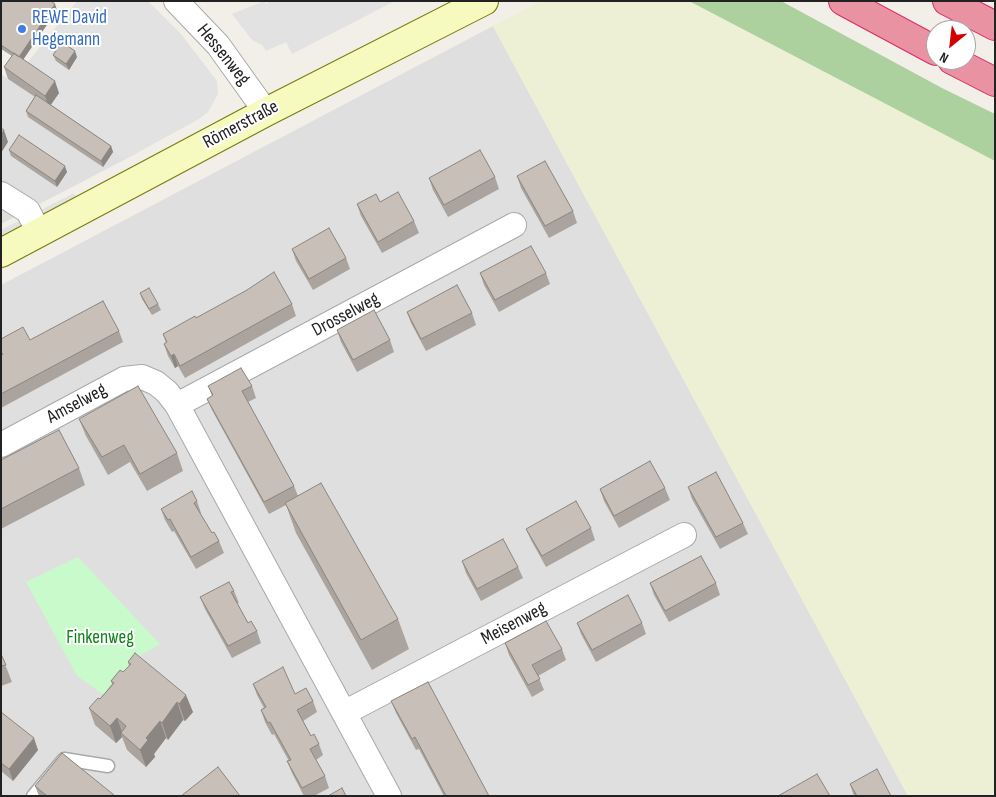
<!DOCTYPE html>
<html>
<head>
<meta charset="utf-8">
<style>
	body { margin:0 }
	#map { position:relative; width:996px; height:797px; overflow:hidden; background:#f2efe9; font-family:"Sofia Sans Condensed",sans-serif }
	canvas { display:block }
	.frame { position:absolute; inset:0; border:2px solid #222; pointer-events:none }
	.north { position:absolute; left:926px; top:20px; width:50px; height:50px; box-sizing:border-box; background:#fff; border:1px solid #a7a7a7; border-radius:50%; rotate:209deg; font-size:14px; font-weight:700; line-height:20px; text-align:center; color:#222 }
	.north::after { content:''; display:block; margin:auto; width:18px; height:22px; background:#d40000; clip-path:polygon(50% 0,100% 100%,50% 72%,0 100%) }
</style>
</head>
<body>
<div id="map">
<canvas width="996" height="797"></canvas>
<div class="frame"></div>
<div class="north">N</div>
</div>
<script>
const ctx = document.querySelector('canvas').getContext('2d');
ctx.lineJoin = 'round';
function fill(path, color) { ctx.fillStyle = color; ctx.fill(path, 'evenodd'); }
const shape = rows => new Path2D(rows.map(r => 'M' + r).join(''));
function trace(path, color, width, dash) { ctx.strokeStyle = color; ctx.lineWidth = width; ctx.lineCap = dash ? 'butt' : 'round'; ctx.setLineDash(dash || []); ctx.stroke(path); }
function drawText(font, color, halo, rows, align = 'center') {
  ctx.font = font + ' "Sofia Sans Condensed",sans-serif'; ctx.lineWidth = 4; ctx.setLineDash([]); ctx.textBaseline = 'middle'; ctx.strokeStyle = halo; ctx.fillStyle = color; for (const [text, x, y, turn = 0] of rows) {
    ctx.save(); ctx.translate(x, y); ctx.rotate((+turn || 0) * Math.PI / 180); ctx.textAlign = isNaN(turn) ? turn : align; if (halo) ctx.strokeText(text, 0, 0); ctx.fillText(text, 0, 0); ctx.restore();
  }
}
fill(shape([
	[493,26,908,796,1,796,1,285],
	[1,74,49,107,126,159,1,224]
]), '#e0dfdf');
fill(shape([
	[541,1,689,1,995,161,995,796,908,796,493,26]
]), '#eef0d5');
fill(shape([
	[689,1,781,1,942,88,995,114,995,161]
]), '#add19e');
fill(shape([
	[78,557,160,644,133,660,104,695,77,676,26,582]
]), '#c8facc');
fill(shape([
	[77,1,148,1,181,34,217,81,218,94,208,112,199,119,126,159,49,107,23,68],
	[264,1,267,4,269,1,395,1,292,54,286,42,266,51,262,45,252,40,232,14],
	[74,193,78,201,1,240,1,230]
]), '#e2e2e2');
const lane = shape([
	[33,796,64,759,108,766]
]);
const street = shape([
	[176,1,218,45,266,112],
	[1,194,28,211,39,233],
	[177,405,514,225],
	[1,445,124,379,142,377,156,383,167,392,177,405,389,796],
	[344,713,684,535]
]);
const secondary = shape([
	[1,253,266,112,484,1]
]);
const highway = shape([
	[843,1,936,51],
	[947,1,995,26],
	[952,60,995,82]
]);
trace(lane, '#a9a9a9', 15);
trace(street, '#a9a9a9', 26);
trace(secondary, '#707d05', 30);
trace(highway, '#dc2a67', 30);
trace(lane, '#fff', 12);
trace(street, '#fff', 24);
trace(secondary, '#f7fabf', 28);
trace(highway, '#e892a2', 28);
fill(shape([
	[1,1,57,10,23,59,59,93,51,105,111,146,113,152,103,167,28,117,26,111,35,97,8,79,4,67,12,56,1,49],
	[53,55,77,57,69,70,56,61],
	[9,150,67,172,57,187,11,156],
	[517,176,573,211,577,223,549,238,521,188],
	[495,177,499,189,448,217,433,190,429,178],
	[380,202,414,221,419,233,382,253,361,216,357,204],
	[292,249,346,258,350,269,313,290,296,261],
	[480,273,546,273,550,284,499,312,484,285],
	[140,293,158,304,161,310,152,315,142,299],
	[292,304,296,316,185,378,178,366,175,368,168,356,164,344,166,343,163,334,196,318],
	[407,312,472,313,476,325,426,351,411,323],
	[337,330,390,340,394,352,357,372,341,342],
	[119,331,123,342,1,408,1,339,30,340],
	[208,386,252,386,256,398,248,402,294,486,298,496,398,619,409,649,372,670,296,533,286,505,269,514,212,410,207,399,212,396],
	[79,419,177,453,183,471,147,491,130,462,108,475,86,436],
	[1,460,79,468,85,485,1,529],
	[688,487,743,523,748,534,720,549,692,499],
	[665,488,670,500,619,528,604,501,600,489],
	[197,501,201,513,200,513,212,533,219,541,224,553,196,569,174,531,172,532,165,520,161,509],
	[591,528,595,540,546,567,531,540,526,529],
	[462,561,518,567,523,578,481,601,466,573],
	[650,583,716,583,720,595,669,622,654,595],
	[234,591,239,603,237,603,248,623,257,631,261,643,232,658,205,609,200,597],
	[577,623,642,623,646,634,596,662,581,634],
	[505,643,562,649,566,660,538,676,544,690,532,697,509,655],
	[1,654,12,682,1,686],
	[128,662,193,712,185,721,183,720,168,740,166,738,154,754,155,757,146,767,127,750,122,737,116,743,95,725,89,708,100,699,112,684,111,681,123,672,129,666],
	[253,684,295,694,313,701,317,712,303,721,311,736,319,744,323,755,316,760,325,776,329,788,314,796,304,796,292,773,287,761,289,761,274,734,272,735,265,722,261,710,264,708,257,695],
	[391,701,489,796,444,796,419,749,416,750,396,713],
	[1,712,38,750,13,781,1,771],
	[62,753,114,796,39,796,35,786],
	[850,784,891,796,854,796]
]), '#aba49e');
fill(shape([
	[55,4,57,10,21,63,19,57],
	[75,51,77,57,69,70,66,64],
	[55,81,59,93,49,107,45,96],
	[4,130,8,142,1,153,1,134],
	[111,146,113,152,103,167,101,161],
	[65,166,67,172,57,187,55,181],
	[174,354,178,366,175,368,171,356],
	[186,695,193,712,185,721,179,704],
	[177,702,183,720,168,740,162,723],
	[117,718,123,735,121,733,122,737,116,743,110,726],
	[160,721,166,738,154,754,155,757,146,767,140,750,146,738],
	[34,738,38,750,13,781,9,769]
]), '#8b8681');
const building = shape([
	[1,1,51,1,55,4,19,57,1,45,1,1],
	[62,42,75,51,66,64,53,55,62,42],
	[14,53,55,81,45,96,4,67,14,53],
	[36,95,111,146,101,161,26,111,36,95],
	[1,128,4,130,1,134,1,128],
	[19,135,65,166,55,181,9,150,19,135],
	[480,150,495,177,444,205,429,178,480,150],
	[545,161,573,211,545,226,517,176,545,161],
	[398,192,414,221,378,242,357,204,376,194,380,202,398,192],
	[329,228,346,258,309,279,292,249,329,228],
	[531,246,546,273,495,300,480,273,531,246],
	[274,272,292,304,180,366,174,354,171,356,164,344,167,342,163,334,195,316,196,318,247,290,274,272],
	[457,285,472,313,421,339,407,312,457,285],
	[149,288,158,304,149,309,140,293,149,288],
	[103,301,119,331,1,394,1,355,3,354,1,352,1,339,23,327,30,340,103,301],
	[374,310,390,340,353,360,337,330,374,310],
	[241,368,252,386,242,391,294,486,264,502,207,399,213,395,208,386,241,368],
	[138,386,177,453,140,474,124,445,102,457,79,419,138,386],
	[59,430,79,468,1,509,1,460,59,430],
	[650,461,665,488,614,516,600,489,650,461],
	[716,472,743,523,716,537,688,487,716,472],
	[321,483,398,619,361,640,285,503,321,483],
	[192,491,197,501,194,503,212,533,214,532,219,541,191,557,170,519,168,520,161,509,192,491],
	[576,501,591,528,542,556,526,529,576,501],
	[503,539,518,567,477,589,462,561,503,539],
	[701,556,716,583,665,611,650,583,701,556],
	[229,582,234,591,231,592,248,623,251,621,257,631,228,646,200,597,229,582],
	[628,595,642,623,592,650,577,623,628,595],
	[546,621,562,649,532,665,540,679,528,685,505,643,546,621],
	[135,653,186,695,179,704,177,702,162,723,160,721,146,738,148,740,140,750,121,733,126,726,117,718,110,726,89,708,98,698,100,699,114,683,111,681,120,670,123,672,131,664,128,662,135,653],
	[1,654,6,665,1,666,1,654],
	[283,667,295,694,306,688,313,701,297,710,311,736,314,734,319,744,310,749,325,776,302,788,287,761,291,760,270,722,268,723,261,710,266,707,253,684,283,667],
	[428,682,489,796,446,796,415,737,412,739,391,701,428,682],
	[1,712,34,738,9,769,1,763,1,712],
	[62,753,114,795,113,796,47,796,35,786,62,753],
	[218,767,240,796,181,796,218,767],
	[877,769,891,796,857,796,850,784,877,769],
	[817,774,830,796,778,796,817,774],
	[342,788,346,796,328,796,342,788]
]);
fill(building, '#c7bfb8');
trace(building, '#8b8681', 1);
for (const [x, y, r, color] of [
	[22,29,5,"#3f7fe0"]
]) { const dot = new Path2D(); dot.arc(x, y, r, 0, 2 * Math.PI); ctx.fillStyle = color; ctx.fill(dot); trace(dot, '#fff', 2); }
drawText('19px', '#366cbe', '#fff', [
	["REWE David",32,18],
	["Hegemann",32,40]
], 'left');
drawText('19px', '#222', '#fff', [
	["Hessenweg",223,55,51],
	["Römerstraße",241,125,-28],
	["Drosselweg",346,315,-28],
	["Amselweg",77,404,-28],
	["Meisenweg",514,624,-28]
]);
drawText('19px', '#0c8416', '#fff', [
	["Finkenweg",100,638]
]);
</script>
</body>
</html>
